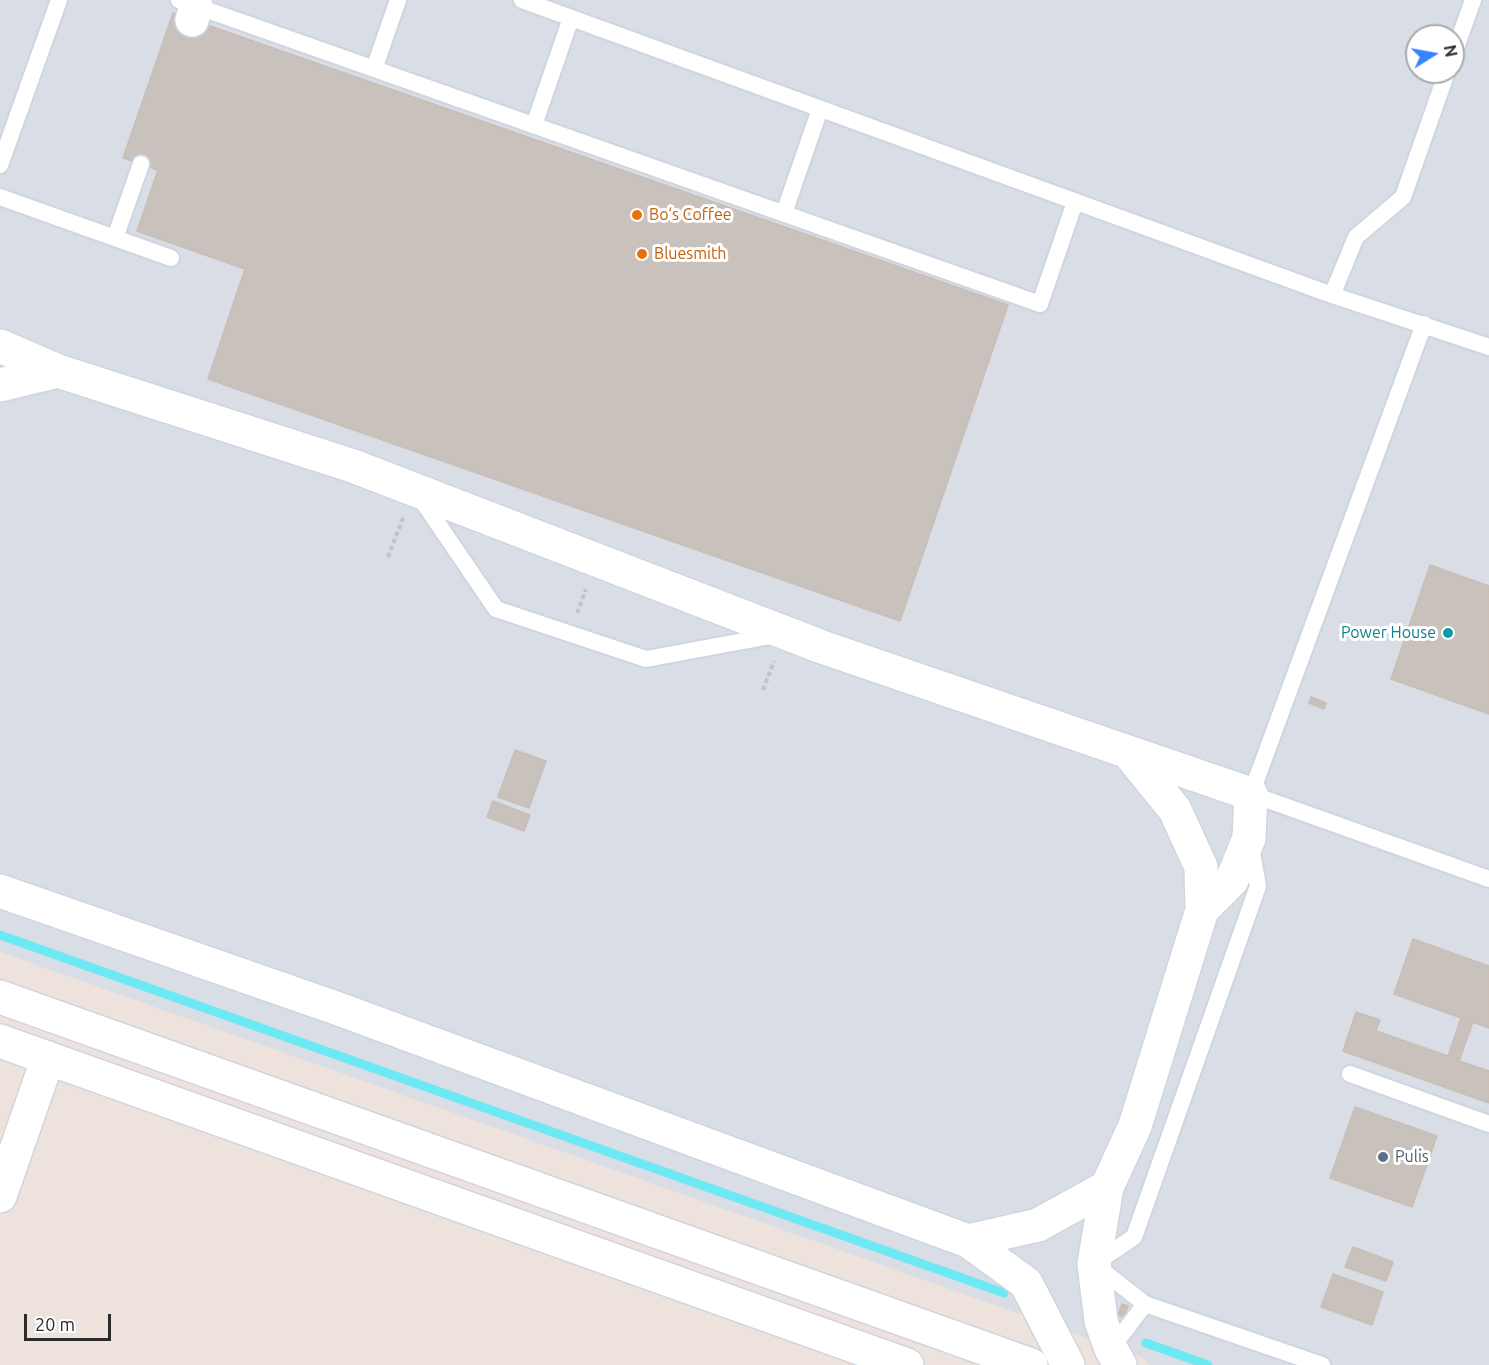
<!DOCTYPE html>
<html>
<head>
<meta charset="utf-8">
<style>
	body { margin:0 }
	#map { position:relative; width:1489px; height:1365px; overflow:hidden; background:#ede3dc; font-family:Ubuntu,sans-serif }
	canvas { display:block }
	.north { position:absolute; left:1405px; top:24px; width:60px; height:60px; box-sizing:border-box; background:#fff; border:2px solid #aaa; border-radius:50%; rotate:79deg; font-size:16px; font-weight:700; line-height:24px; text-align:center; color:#2b2b2b }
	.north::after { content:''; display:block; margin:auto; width:21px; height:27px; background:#3883ff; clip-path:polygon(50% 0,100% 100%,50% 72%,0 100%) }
	.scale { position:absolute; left:24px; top:1314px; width:87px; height:27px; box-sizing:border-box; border:3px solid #2b2b2b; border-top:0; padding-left:8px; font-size:18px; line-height:21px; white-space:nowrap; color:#2b2b2b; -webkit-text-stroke:4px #fff; paint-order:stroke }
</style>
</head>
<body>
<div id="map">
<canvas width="1489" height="1365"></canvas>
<div class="north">N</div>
<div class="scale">20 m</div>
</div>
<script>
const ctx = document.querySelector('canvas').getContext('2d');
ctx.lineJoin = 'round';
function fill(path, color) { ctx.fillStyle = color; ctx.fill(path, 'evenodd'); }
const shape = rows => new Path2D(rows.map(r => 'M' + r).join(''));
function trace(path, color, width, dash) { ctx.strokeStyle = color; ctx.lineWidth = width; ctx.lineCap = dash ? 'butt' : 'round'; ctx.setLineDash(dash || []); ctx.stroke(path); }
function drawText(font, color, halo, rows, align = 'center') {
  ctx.font = font + ' Ubuntu,sans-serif'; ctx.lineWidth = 6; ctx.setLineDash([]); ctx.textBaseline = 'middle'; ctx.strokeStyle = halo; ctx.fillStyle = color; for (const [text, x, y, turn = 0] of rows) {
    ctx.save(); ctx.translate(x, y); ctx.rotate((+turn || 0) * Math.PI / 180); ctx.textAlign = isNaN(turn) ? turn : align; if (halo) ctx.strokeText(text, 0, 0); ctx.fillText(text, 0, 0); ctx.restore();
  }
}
fill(shape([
	[0,0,1489,0,1489,1365,1149,1365,1144,1358,0,952],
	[1417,36,1453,36,1453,72,1417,72]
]), '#d8dde6');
trace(shape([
	[0,935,1004,1293],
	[1146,1343,1208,1365]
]), '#6ce9f3', 9);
const building = shape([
	[173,13,1008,305,900,621,208,379,245,269,137,231,158,170,123,158,173,13],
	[1430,565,1489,586,1489,714,1391,679,1430,565],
	[1311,697,1326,703,1324,709,1309,703,1311,697],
	[515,750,546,761,529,808,498,797,515,750],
	[493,801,530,815,524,831,487,817,493,801],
	[1413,939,1489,966,1489,1028,1394,994,1413,939],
	[1356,1012,1380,1020,1376,1031,1448,1056,1461,1018,1473,1022,1459,1061,1489,1071,1489,1103,1343,1051,1356,1012],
	[1355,1107,1437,1136,1412,1207,1330,1178,1355,1107],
	[1353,1247,1393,1262,1386,1281,1345,1267,1353,1247],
	[1333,1274,1383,1292,1372,1325,1321,1307,1333,1274],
	[1122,1304,1128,1306,1124,1317,1118,1315,1122,1304]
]);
fill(building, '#c9c1bb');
trace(building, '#c9beb6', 1.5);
const service = shape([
	[179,0,1040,304,1075,202],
	[522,0,1332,295,1489,347],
	[1453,56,1473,0],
	[374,69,398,0],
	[534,125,571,18],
	[0,165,59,0],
	[0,197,171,258],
	[784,213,820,109],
	[115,238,141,164],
	[1332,295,1356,237,1403,197,1447,72],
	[1424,324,1251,794,1489,879],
	[419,496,496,609,646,659,776,635],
	[1251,848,1258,886,1134,1237,1094,1264,1145,1304,1322,1365],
	[1350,1074,1489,1124],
	[1111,1349,1145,1304]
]);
const minor = shape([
	[192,20,196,6],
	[0,346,58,371,353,466,822,647,1251,794,1249,838,1232,880,1202,910],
	[0,385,58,371],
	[0,891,336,1008,968,1241,1026,1283,1068,1365],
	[0,1196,48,1058],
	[968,1241,1038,1225,1107,1187],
	[1120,1365,1111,1349,1101,1321,1094,1264,1107,1187,1135,1126,1202,910,1201,867,1175,810,1128,752]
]);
const tertiary = shape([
	[0,997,1031,1365],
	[0,1041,907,1365]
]);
trace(service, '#cfd6e0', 20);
trace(minor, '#cfd6e0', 36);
trace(tertiary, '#cfd6e0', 36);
trace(shape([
	[388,557,403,518],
	[577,613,586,589],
	[763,690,774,661]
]), '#c4c4c4', 4, [4.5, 3]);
trace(service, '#fff', 16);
trace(minor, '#fff', 33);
trace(tertiary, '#fff', 33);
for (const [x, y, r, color] of [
	[637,215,6,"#e8710a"],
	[642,254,6,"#e8710a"],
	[1448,633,6,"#0f9aa8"],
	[1383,1157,6,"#5c6f8a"]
]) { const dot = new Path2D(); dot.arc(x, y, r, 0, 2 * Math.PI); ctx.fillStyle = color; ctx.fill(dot); trace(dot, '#fff', 2); }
drawText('16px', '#c56008', '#fff', [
	["Bo‘s Coffee",649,215],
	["Bluesmith",654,254]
], 'left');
drawText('16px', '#0d838f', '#fff', [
	["Power House",1436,633]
], 'right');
drawText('16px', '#4e5e75', '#fff', [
	["Pulis",1395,1157]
], 'left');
</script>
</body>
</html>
